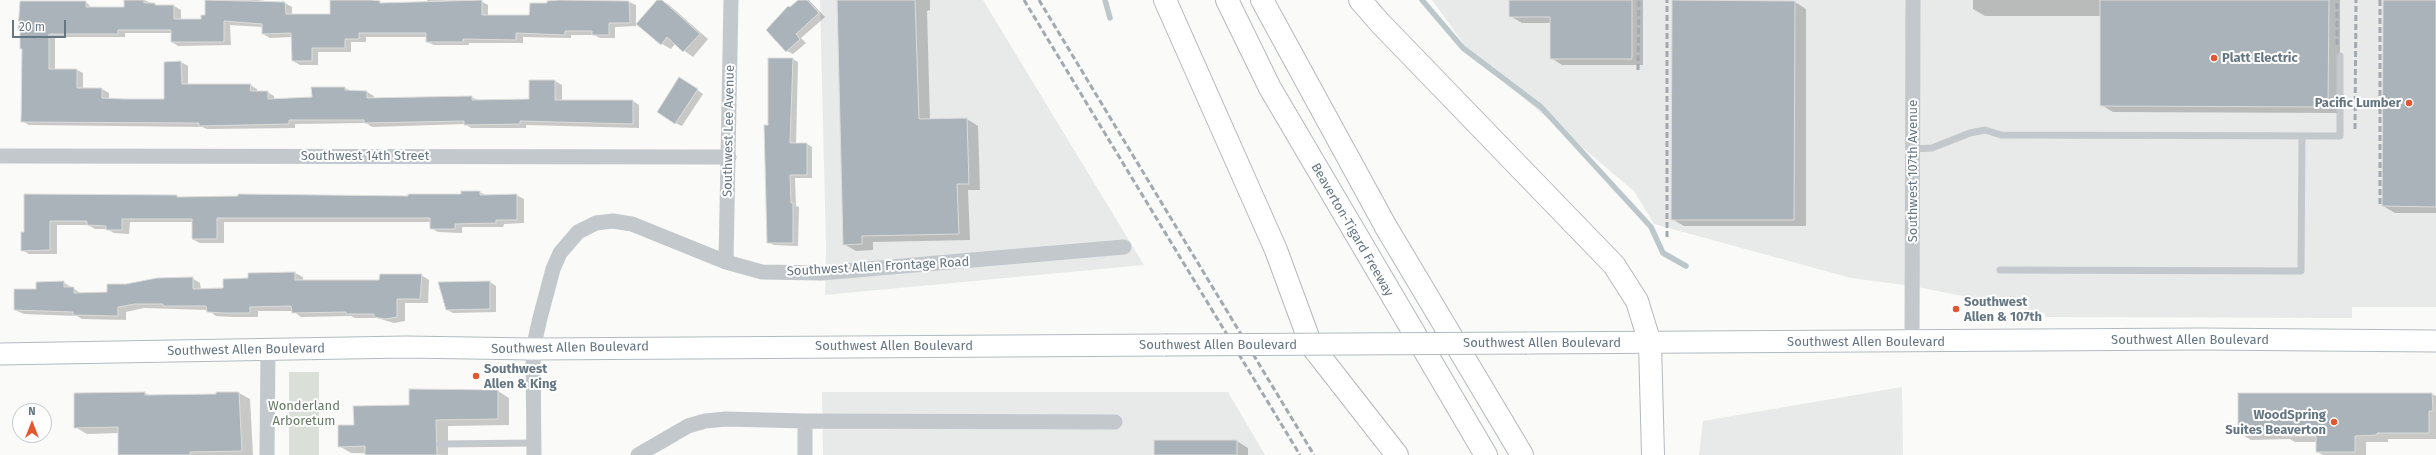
<!DOCTYPE html>
<html>
<head>
<meta charset="utf-8">
<style>
	body { margin:0 }
	#map { position:relative; width:2436px; height:455px; overflow:hidden; background:#fafaf8; font-family:"Fira Sans",sans-serif }
	canvas { display:block }
	.north { position:absolute; left:12px; top:403px; width:40px; height:40px; box-sizing:border-box; background:#fff; border:1px solid #c1c8cd; border-radius:50%; rotate:0deg; font-size:11px; font-weight:700; line-height:16px; text-align:center; color:#657683 }
	.north::after { content:''; display:block; margin:auto; width:14px; height:18px; background:#e4572e; clip-path:polygon(50% 0,100% 100%,50% 72%,0 100%) }
	.scale { position:absolute; left:12px; top:20px; width:54px; height:18px; box-sizing:border-box; border:2px solid #657683; border-top:0; padding-left:5px; font-size:12px; line-height:14px; white-space:nowrap; color:#657683; -webkit-text-stroke:3px #fff; paint-order:stroke }
</style>
</head>
<body>
<div id="map">
<canvas width="2436" height="455"></canvas>
<div class="north">N</div>
<div class="scale">20 m</div>
</div>
<script>
const ctx = document.querySelector('canvas').getContext('2d');
ctx.lineJoin = 'round';
function fill(path, color) { ctx.fillStyle = color; ctx.fill(path, 'evenodd'); }
const shape = rows => new Path2D(rows.map(r => 'M' + r).join(''));
function trace(path, color, width, dash) { ctx.strokeStyle = color; ctx.lineWidth = width; ctx.lineCap = dash ? 'butt' : 'round'; ctx.setLineDash(dash || []); ctx.stroke(path); }
function drawText(font, color, halo, rows, align = 'center') {
  ctx.font = font + ' "Fira Sans",sans-serif'; ctx.lineWidth = 4; ctx.setLineDash([]); ctx.textBaseline = 'middle'; ctx.strokeStyle = halo; ctx.fillStyle = color; for (const [text, x, y, turn = 0] of rows) {
    ctx.save(); ctx.translate(x, y); ctx.rotate((+turn || 0) * Math.PI / 180); ctx.textAlign = isNaN(turn) ? turn : align; if (halo) ctx.strokeText(text, 0, 0); ctx.fillText(text, 0, 0); ctx.restore();
  }
}
fill(shape([
	[820,0,983,0,1144,265,825,295,826,246],
	[1432,0,2436,0,2436,307,2352,307,2352,318,2045,317,2045,313,1913,286,1851,278,1654,224,1634,191,1471,54],
	[1902,387,1903,455,1699,455,1703,421],
	[822,392,1228,392,1265,455,823,455]
]), '#e8e9e9');
fill(shape([
	[289,372,319,372,319,455,289,455]
]), '#dadfd7');
fill(shape([
	[125,0,144,0,159,6,174,6,181,10,181,20,202,20,206,16,206,1,257,0,285,3,292,7,292,15,331,15,331,1,371,0,383,4,427,2,427,0,481,1,488,5,488,16,530,16,548,4,560,0,629,2,636,5,636,26,615,27,615,38,600,38,594,35,571,35,571,38,523,37,523,43,469,43,469,45,434,45,427,42,427,37,366,37,366,42,351,42,351,52,318,52,318,65,300,65,293,61,292,37,270,38,263,34,263,27,230,25,231,45,178,46,172,42,172,33,125,33,125,37,55,37,55,70,77,70,83,73,83,89,102,89,109,93,109,99,165,100,181,62,188,66,188,85,250,85,257,89,257,92,267,92,274,96,274,100,313,98,345,88,351,91,367,92,374,96,373,99,471,97,478,100,530,100,530,81,555,81,562,85,562,101,633,101,639,105,639,128,526,125,526,128,471,128,465,124,372,127,366,123,295,124,295,128,207,129,202,127,29,125,22,121,23,50,21,49,21,31,19,30,86,2,92,8,126,8],
	[658,0,668,4,708,39,693,57,675,44,671,49,662,44],
	[799,0,809,0,825,17,801,38,806,43,793,54,787,51,790,8],
	[838,0,930,0,930,10,927,11,930,120,967,119,978,126,980,190,968,190,970,240,873,242,873,250,856,251,844,244],
	[1510,0,1643,0,1643,65,1562,65,1551,58,1551,23,1522,23,1510,16],
	[1973,0,2340,0,2340,113,2113,112,2101,105,2101,16,1985,16,1973,9],
	[2384,0,2436,0,2436,213,2395,213,2383,206],
	[1795,2,1806,9,1806,226,1684,226,1672,219],
	[793,59,798,62,796,144,807,144,812,147,812,178,795,178,796,206,799,207,798,246,774,245,768,242,769,126],
	[686,82,703,94,682,126,675,123],
	[479,192,486,195,516,195,524,199,524,223,504,224,503,227,462,227,462,233,438,232,431,228,431,222,224,222,224,243,200,243,192,239,192,222,130,222,129,234,114,233,107,229,95,229,88,225,57,225,57,254,29,254,22,250,25,233,25,195,177,196,182,198,409,197,462,195],
	[295,273,303,277,303,281,380,281,421,275,429,280,428,303,405,303,405,321,394,323,377,318,355,318,351,316,301,317,293,311,258,311,258,317,232,317,216,316,208,310,144,308,126,312,126,320,82,319,77,316,24,314,15,310,37,290,63,282,82,294,108,293,127,285,192,278,200,283,201,290,224,289,249,279],
	[490,282,496,286,496,312,453,313,446,309],
	[498,391,509,398,509,425,448,426,448,455,351,453,339,446,355,426,410,406],
	[145,393,151,396,216,395,239,393,250,399,253,455,119,455,119,433,87,434,75,427,75,394],
	[2239,394,2432,394,2436,396,2436,439,2388,439,2388,442,2366,442,2366,455,2323,455,2317,452,2317,442,2295,442,2290,439,2251,440,2239,433],
	[1237,441,1248,448,1248,455,1155,455]
]), '#0003');
trace(shape([
	[1105,0,1110,18],
	[1422,0,1463,48,1541,107,1651,227,1663,253,1686,266]
]), '#bbc7cb', 5.5);
const building = shape([
	[124,0,144,0,144,3,155,3,155,5,174,5,174,19,201,19,201,15,205,15,205,0,285,2,286,14,330,14,330,0,371,0,380,1,380,3,482,0,482,15,529,15,530,3,547,3,547,1,559,0,629,1,630,23,609,23,609,35,592,35,592,31,565,31,565,35,516,33,516,40,463,39,463,42,426,42,426,33,359,33,359,39,345,39,345,48,312,48,312,61,292,61,291,33,262,34,262,24,224,21,224,42,171,42,171,30,118,30,118,34,49,34,49,69,77,69,77,88,102,88,102,98,125,99,164,99,164,62,181,61,182,84,251,84,250,91,268,91,268,99,312,97,311,87,345,87,345,90,367,91,367,98,472,96,472,100,529,99,529,80,555,80,555,100,633,100,633,124,520,121,520,124,464,125,464,121,364,123,364,120,289,120,289,124,199,126,199,123,21,122,22,49,20,49,20,30,18,30,20,1,86,1,86,7,124,7,124,0],
	[657,0,662,0,700,34,683,52,667,37,661,45,636,24,657,0],
	[798,0,807,0,819,13,796,34,800,39,786,52,766,30,788,6,790,7,798,0],
	[837,0,915,0,919,119,967,118,969,184,957,184,959,234,862,236,862,244,843,245,837,0],
	[1509,0,1632,0,1632,59,1550,59,1550,17,1509,17,1509,0],
	[1672,0,1795,1,1794,220,1671,220,1672,0],
	[2100,0,2329,0,2328,107,2100,106,2100,0],
	[2383,0,2436,0,2436,207,2382,206,2383,0],
	[768,58,793,58,790,143,807,143,807,175,790,175,791,203,793,203,793,243,767,243,764,125,768,125,768,58],
	[679,77,698,89,675,124,657,112,679,77],
	[461,191,480,191,480,195,517,194,517,220,496,220,496,223,455,224,455,229,430,229,430,218,217,218,217,239,192,239,192,219,122,219,122,230,106,230,106,226,87,225,87,221,50,221,50,250,21,251,21,232,24,232,24,194,177,195,177,197,238,196,238,194,408,196,408,194,461,194,461,191],
	[295,272,295,280,379,280,380,274,422,274,420,299,397,299,397,317,385,319,374,317,374,314,346,314,346,312,292,313,291,306,250,307,250,313,224,313,207,312,206,306,163,306,163,304,135,304,118,307,118,316,73,315,73,312,14,310,14,289,36,289,36,282,64,281,64,287,74,287,74,293,107,292,107,284,126,284,157,278,193,277,193,289,223,288,223,279,248,278,248,273,295,272],
	[490,281,490,309,446,310,438,282,490,281],
	[409,389,498,390,498,419,436,420,437,455,365,455,365,446,338,447,338,425,354,425,353,406,409,405,409,389],
	[145,392,145,395,216,394,216,392,239,392,242,451,190,452,190,455,118,455,118,427,74,428,74,393,145,392],
	[2238,393,2432,393,2433,411,2429,411,2429,433,2377,433,2377,435,2355,436,2355,452,2316,452,2316,436,2282,436,2282,433,2238,433,2238,393],
	[1154,440,1237,440,1237,455,1154,455,1154,440]
]);
fill(building, '#aab3b9');
trace(building, '#dcdcda', 1);
const secondary = shape([
	[1527,343,2201,339,2436,341],
	[0,354,406,347,533,349,1165,345]
]);
const motorway = shape([
	[1165,0,1276,250,1311,345,1397,455],
	[1227,0,1270,88,1486,455],
	[1262,0,1386,227,1522,455],
	[1360,0,1380,23,1614,265,1637,301,1650,343,1653,455]
]);
trace(secondary, '#b3babf', 23);
trace(motorway, '#b4b9bd', 24);
trace(shape([
	[1913,149,1932,148,1970,133,1985,130,2001,135,2340,136,2340,56],
	[2000,270,2301,271,2302,136],
	[440,444,534,443]
]), '#c3c8cc', 7);
trace(shape([
	[0,156,729,157],
	[726,262,731,0],
	[1912,342,1913,0],
	[805,421,805,455],
	[267,455,268,349],
	[534,455,533,349,540,318,553,269,560,253,578,232,596,223,613,221,632,224,726,262,762,272,821,273,1124,247],
	[638,455,688,426,705,421,726,419,805,421,1115,422]
]), '#c3c8cc', 15);
trace(secondary, '#fff', 21);
trace(motorway, '#fff', 22);
trace(shape([
	[1024,0,1300,455],
	[1039,0,1314,455],
	[2337,45,2337,0],
	[1638,70,1639,0],
	[2355,129,2356,0],
	[2380,204,2380,0],
	[1667,237,1667,0]
]), '#a2aab0', 3, [6, 3]);
const secondaryBridge = shape([
	[1165,345,1527,343]
]);
trace(secondaryBridge, '#b3babf', 23, []);
trace(secondaryBridge, '#fff', 21);
for (const [x, y, r, color] of [
	[2214,58,4,"#e4572e"],
	[2409,103,4,"#e4572e"],
	[1956,309,4,"#e4572e"],
	[476,376,4,"#e4572e"],
	[2334,422,4,"#e4572e"]
]) { const dot = new Path2D(); dot.arc(x, y, r, 0, 2 * Math.PI); ctx.fillStyle = color; ctx.fill(dot); trace(dot, '#fff', 1.5); }
drawText('bold 13px', '#657683', '#fff', [
	["Platt Electric",2222,58],
	["Pacific Lumber",2401,103,"right"],
	["Southwest",1964,302],
	["Allen & 107th",1964,317],
	["Southwest",484,369],
	["Allen & King",484,384],
	["WoodSpring",2326,415,"right"],
	["Suites Beaverton",2326,430,"right"]
], 'left');
drawText('13px', '#657683', '#fff', [
	["Southwest Lee Avenue",729,131,-89],
	["Southwest 14th Street",365,156],
	["Southwest 107th Avenue",1913,171,-90],
	["Beaverton-Tigard Freeway",1352,230,60],
	["Southwest Allen Frontage Road",878,267,-3],
	["Southwest Allen Boulevard",2190,340],
	["Southwest Allen Boulevard",1866,342],
	["Southwest Allen Boulevard",1542,343],
	["Southwest Allen Boulevard",1218,345],
	["Southwest Allen Boulevard",894,346],
	["Southwest Allen Boulevard",570,348,-1],
	["Southwest Allen Boulevard",246,350,-1]
]);
drawText('13px', '#687a64', '#fff', [
	["Wonderland",304,406],
	["Arboretum",304,421]
]);
</script>
</body>
</html>
